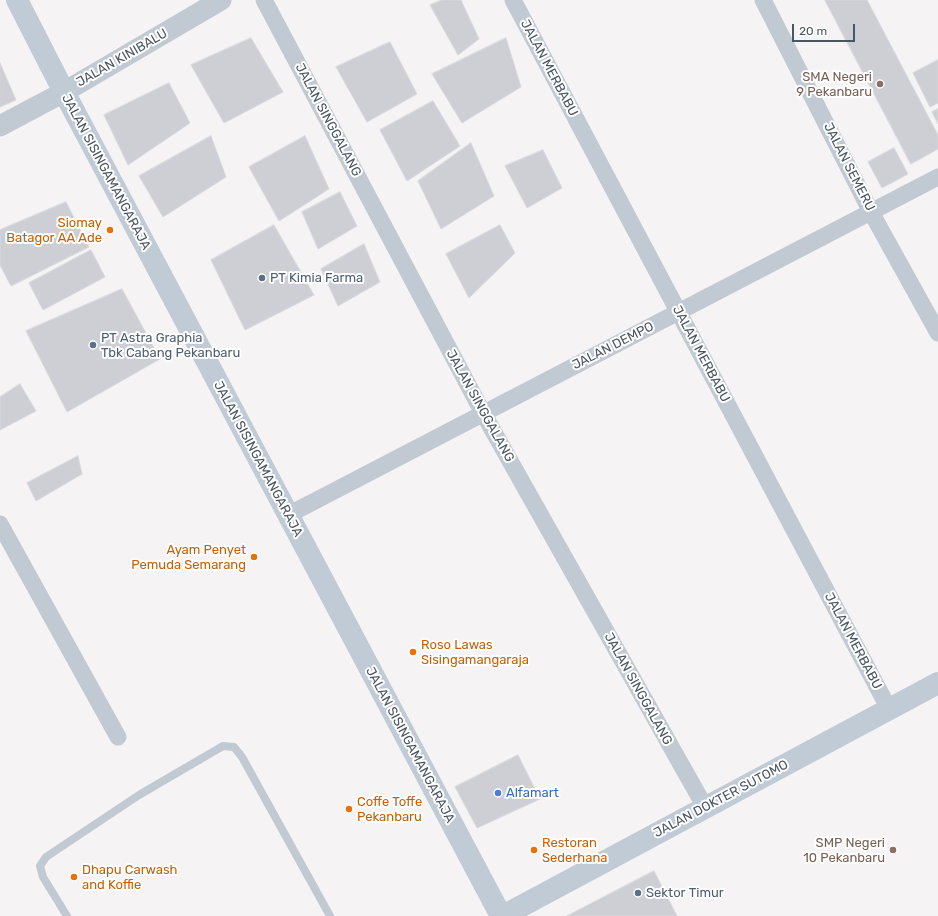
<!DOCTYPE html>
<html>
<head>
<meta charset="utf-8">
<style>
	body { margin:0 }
	#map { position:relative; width:938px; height:916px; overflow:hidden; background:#f5f3f3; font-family:Rubik,sans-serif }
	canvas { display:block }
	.scale { position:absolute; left:792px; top:24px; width:63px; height:18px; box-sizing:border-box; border:2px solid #4a5661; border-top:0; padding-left:5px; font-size:12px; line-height:14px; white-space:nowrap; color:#4a5661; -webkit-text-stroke:3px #fff; paint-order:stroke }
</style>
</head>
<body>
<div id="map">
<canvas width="938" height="916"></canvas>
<div class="scale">20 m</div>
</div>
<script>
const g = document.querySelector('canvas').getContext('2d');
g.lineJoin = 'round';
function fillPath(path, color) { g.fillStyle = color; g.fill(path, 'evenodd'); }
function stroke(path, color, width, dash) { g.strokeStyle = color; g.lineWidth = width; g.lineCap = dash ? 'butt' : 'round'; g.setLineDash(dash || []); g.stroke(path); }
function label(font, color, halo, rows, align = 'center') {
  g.font = font + ' Rubik,sans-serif'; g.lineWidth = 4; g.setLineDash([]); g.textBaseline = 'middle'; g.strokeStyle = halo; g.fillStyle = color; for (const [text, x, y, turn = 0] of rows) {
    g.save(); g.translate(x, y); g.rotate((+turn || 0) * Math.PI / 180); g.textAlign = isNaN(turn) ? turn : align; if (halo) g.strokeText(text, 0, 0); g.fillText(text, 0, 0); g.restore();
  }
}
const building = new Path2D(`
	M 442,0 L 461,0 L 479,39 L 458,55 L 430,5 Z
	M 825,0 L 867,0 L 938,135 L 938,149 L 911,164 Z
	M 251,38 L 283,92 L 224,123 L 191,65 Z
	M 506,38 L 521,87 L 462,123 L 432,74 Z
	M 390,42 L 417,94 L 367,122 L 336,67 Z
	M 938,60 L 938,103 L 930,107 L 913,73 Z
	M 0,63 L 16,100 L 0,107 Z
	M 169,83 L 190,123 L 128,165 L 104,115 Z
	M 433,101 L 460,146 L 407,181 L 380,130 Z
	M 938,109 L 938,124 L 932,112 Z
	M 211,136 L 226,177 L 163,217 L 139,176 Z
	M 305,136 L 329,189 L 279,221 L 249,167 Z
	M 471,143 L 494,196 L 441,229 L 418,181 Z
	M 894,148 L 908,174 L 882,188 L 868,162 Z
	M 543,150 L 562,188 L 527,208 L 505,166 Z
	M 340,192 L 357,226 L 318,249 L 302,212 Z
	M 66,202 L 89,247 L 11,286 L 0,265 L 0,230 Z
	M 274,225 L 314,295 L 245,330 L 211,260 Z
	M 500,225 L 515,253 L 469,298 L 446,254 Z
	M 364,244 L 380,282 L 338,306 L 321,269 Z
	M 91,250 L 105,277 L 43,310 L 29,283 Z
	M 122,289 L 160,359 L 67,412 L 26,331 Z
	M 20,384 L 36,411 L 0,430 L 0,397 Z
	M 78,456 L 82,474 L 36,501 L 27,483 Z
	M 518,755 L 540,799 L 477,828 L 455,787 Z
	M 654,871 L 677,916 L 567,916 Z`);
fillPath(building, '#cdcfd5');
stroke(building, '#d7d9de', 1);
stroke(new Path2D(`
	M 67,916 L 43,877 L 40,866 L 46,857 L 139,795 L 223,746 L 234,747 L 242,757 L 330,916`), '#c1cad2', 8);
stroke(new Path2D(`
	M 264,0 L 483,413 L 705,807
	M 513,0 L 889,709
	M 763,0 L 871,212 L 938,333
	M 288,515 L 938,177
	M 0,524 L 118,737`), '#c1cad2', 17);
stroke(new Path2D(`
	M 0,126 L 64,92 L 221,0`), '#c1cad2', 21);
stroke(new Path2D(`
	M 17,0 L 64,92 L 501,916
	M 503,916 L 938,683`), '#c1cbd6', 22);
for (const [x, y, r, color] of [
	[880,84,4,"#8d6e63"],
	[110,230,4,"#e8710a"],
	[262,278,4,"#5c6f8a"],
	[93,345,4,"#5c6f8a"],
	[254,557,4,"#e8710a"],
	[413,652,4,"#e8710a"],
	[498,793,4,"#3f7fe0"],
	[349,809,4,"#e8710a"],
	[534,850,4,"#e8710a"],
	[893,850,4,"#8d6e63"],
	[74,877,4,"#e8710a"],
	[638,893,4,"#5c6f8a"]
]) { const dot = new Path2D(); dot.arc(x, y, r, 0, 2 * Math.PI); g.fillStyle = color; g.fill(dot); stroke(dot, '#fff', 1.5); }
label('13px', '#4a5661', '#fff', [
	["JALAN KINIBALU",122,58,-30],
	["JALAN MERBABU",549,68,62],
	["JALAN SINGGALANG",328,120,62],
	["JALAN SEMERU",849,167,63],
	["JALAN SISINGAMANGARAJA",106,172,62],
	["JALAN DEMPO",613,346,-27],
	["JALAN MERBABU",701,354,62],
	["JALAN SINGGALANG",480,406,61],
	["JALAN SISINGAMANGARAJA",258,459,62],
	["JALAN MERBABU",853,641,62],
	["JALAN SINGGALANG",638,689,61],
	["JALAN SISINGAMANGARAJA",410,745,62],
	["JALAN DOKTER SUTOMO",721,799,-28]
]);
label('13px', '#785e54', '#fff', [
	["SMA Negeri",872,77],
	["9 Pekanbaru",872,92],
	["SMP Negeri",885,843],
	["10 Pekanbaru",885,858]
], 'right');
label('13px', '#c56008', '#fff', [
	["Siomay",102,223,"right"],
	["Batagor AA Ade",102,238,"right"],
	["Ayam Penyet",246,550,"right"],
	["Pemuda Semarang",246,565,"right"],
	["Roso Lawas",421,645],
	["Sisingamangaraja",421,660],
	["Coffe Toffe",357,802],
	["Pekanbaru",357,817],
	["Restoran",542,843],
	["Sederhana",542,858],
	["Dhapu Carwash",82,870],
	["and Koffie",82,885]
], 'left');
label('13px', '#4e5e75', '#fff', [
	["PT Kimia Farma",270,278],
	["PT Astra Graphia",101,338],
	["Tbk Cabang Pekanbaru",101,353],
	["Sektor Timur",646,893]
], 'left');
label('13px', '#366cbe', '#fff', [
	["Alfamart",506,793]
], 'left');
</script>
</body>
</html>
